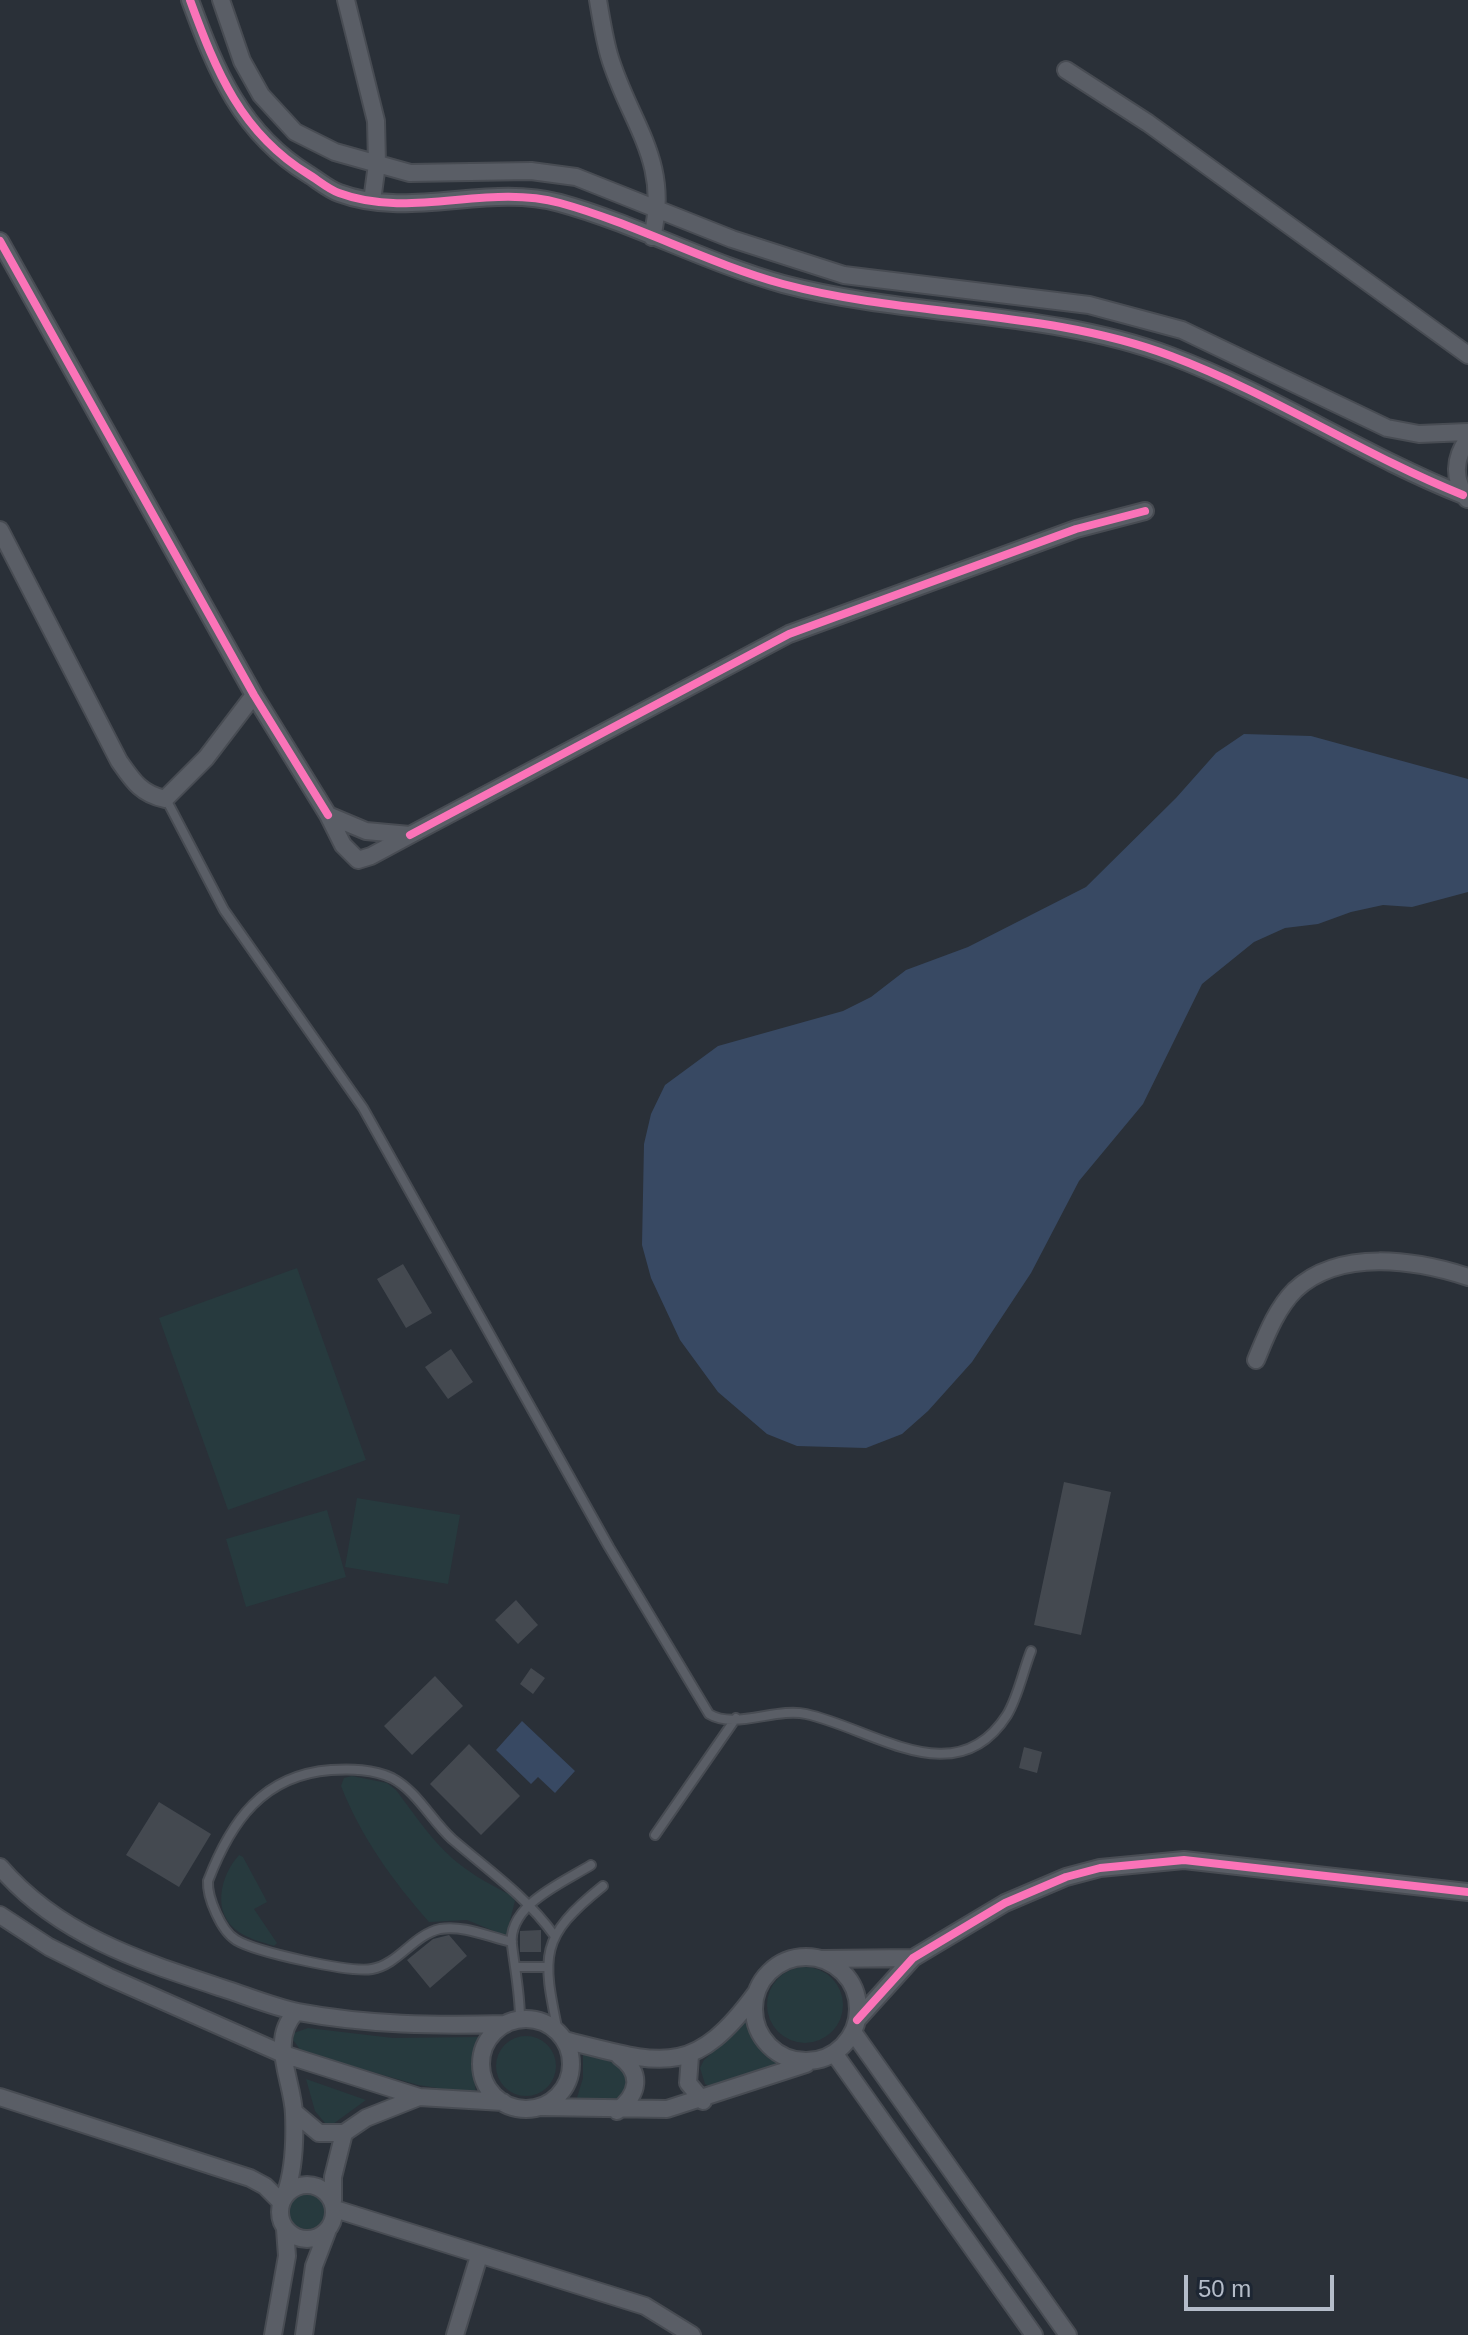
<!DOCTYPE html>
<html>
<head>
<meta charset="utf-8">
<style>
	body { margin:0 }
	#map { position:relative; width:1468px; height:2335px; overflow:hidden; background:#2a3038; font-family:Arial,sans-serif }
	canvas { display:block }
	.scale { position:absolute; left:1184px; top:2275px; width:150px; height:36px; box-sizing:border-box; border:4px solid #b4bcc9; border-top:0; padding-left:10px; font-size:24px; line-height:28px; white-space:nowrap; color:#b4bcc9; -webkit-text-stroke:6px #1d2633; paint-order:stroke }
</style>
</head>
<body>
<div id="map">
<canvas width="1468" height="2335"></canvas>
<div class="scale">50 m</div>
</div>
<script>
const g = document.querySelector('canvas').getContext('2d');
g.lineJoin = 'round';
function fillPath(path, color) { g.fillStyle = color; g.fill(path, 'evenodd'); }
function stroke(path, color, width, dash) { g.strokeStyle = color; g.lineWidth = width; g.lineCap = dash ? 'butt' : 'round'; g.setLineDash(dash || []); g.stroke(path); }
fillPath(new Path2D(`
	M 297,1268 L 366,1460 L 228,1510 L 159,1318 Z
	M 357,1498 L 460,1515 L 448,1584 L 345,1567 Z
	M 327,1510 L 346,1577 L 246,1607 L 226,1539 Z
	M 352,1776 L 387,1783 L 396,1790 C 437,1845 448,1864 511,1895 L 515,1901 L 506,1936 L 467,1920 L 429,1922 C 393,1881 361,1837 341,1786 L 344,1778 Z
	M 239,1855 L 243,1857 L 264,1896 L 267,1902 L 254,1909 L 277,1943 L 274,1946 C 262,1942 249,1939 239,1932 C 211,1914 220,1876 239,1855 Z
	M767 2005a38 38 0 1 1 76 0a38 38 0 1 1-76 0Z
	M 746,2022 L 764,2054 L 780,2066 L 712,2087 L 705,2084 L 700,2068 L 704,2060 Z
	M 308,2028 L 393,2038 L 480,2037 L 472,2058 L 476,2094 L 418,2085 L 302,2052 L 293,2040 L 294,2033 Z
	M496 2066a30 30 0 1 1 60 0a30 30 0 1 1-60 0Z
	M 583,2048 L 625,2069 L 628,2082 L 624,2097 L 575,2104 L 583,2078 Z
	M 306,2079 L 366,2100 L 333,2124 L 325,2123 L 315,2111 Z
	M289 2211a18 18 0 1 1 36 0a18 18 0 1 1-36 0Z`), '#273a3e');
fillPath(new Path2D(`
	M 1244,734 L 1311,736 L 1468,779 L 1468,892 L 1412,907 L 1383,905 L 1351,912 L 1318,924 L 1285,928 L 1254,942 L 1202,984 L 1143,1104 L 1079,1181 L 1031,1273 L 972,1362 L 928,1411 L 902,1434 L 866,1448 L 797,1446 L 767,1434 L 718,1392 L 680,1340 L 651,1278 L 642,1245 L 644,1144 L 651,1114 L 665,1085 L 718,1046 L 843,1011 L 871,997 L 906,970 L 968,947 L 1086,887 L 1176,798 L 1216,753 Z
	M 522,1721 L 575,1771 L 555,1793 L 538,1777 L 531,1784 L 496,1750 Z`), '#384963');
fillPath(new Path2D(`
	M 403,1264 L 432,1313 L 406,1328 L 377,1279 Z
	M 451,1349 L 473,1382 L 448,1399 L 425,1367 Z
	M 1064,1482 L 1111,1492 L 1081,1635 L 1034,1625 Z
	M 516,1600 L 538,1625 L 518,1644 L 495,1620 Z
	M 531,1668 L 545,1678 L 533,1694 L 520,1684 Z
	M 435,1676 L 463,1706 L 412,1755 L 384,1726 Z
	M 469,1744 L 520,1796 L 481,1835 L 430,1784 Z
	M 1024,1747 L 1042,1752 L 1037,1773 L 1019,1768 Z
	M 159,1802 L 211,1834 L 179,1887 L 126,1855 Z
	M 541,1930 L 541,1952 L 520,1952 L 520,1931 Z
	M 449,1935 L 467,1956 L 430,1988 L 407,1960 L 433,1939 Z`), '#444950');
const service = new Path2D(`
	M 166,799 L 224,910 L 363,1108 L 609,1547 L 709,1714 C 735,1730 777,1707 806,1714 C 874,1729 956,1795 1007,1715 C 1018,1697 1023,1671 1031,1651
	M 655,1835 L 736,1718
	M 512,1942 C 489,1937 464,1925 440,1929 C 413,1935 399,1964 372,1969 C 350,1973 256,1952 236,1940 C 221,1931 207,1897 208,1881 C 231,1821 263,1775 331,1770 C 351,1769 373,1769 392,1778 C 417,1791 431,1820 452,1839 C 488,1870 526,1896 554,1935
	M 518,1967 L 547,1967
	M 520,2019 C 520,1993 515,1970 512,1945 C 507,1905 564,1882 591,1865
	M 558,2032 C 542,1955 539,1937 603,1886`);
const minor = new Path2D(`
	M 190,0 C 216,71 241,133 308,174 C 318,180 328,189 339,193 C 411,220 487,183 560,203 C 636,224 707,263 783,284 C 911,318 1046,309 1171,356 C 1272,394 1363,455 1463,495
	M 221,0 L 242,61 L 261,95 L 295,132 L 335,152 L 410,173 L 531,171 L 576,177 L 732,239 L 844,275 L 1089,305 L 1182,330 L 1387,428 L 1419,434 L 1468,432
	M 346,0 L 376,121 L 377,164 L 372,201
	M 598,0 C 601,18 604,37 609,55 C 629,123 671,160 652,237
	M 1066,70 L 1148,123 L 1468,355
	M 0,241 L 254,695 L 328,815
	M 1467,499 C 1453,479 1454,458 1468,439
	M 0,530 L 119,761 C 133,781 141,794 165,799 L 206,758 L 254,695
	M 328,815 L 366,831 L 410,835 L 371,856 L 358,860 L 343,845 Z
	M 410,835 L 789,634 L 1076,529 L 1145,511
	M 1256,1360 C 1266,1336 1276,1309 1295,1290 C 1340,1248 1416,1260 1468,1277
	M 0,1867 C 58,1935 140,1961 222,1988 C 247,1996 273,2007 298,2012 C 367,2025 436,2026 506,2024
	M 0,1915 L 49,1947 L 109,1977 L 283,2054 L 419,2097 L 503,2102
	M754 2009a52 52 0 1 1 104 0a52 52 0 1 1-104 0Z
	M 823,1959 L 913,1958
	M481 2064a45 45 0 1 1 90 0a45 45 0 1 1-90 0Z
	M 857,2020 L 913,1958 L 1005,1903 L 1066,1877 L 1100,1868 L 1184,1860 L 1468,1892
	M 853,2032 L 1068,2335
	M 564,2040 C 659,2063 692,2081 756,1993
	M 834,2053 L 1034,2335
	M 690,2056 L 688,2083 L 703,2101
	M 0,2097 L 250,2178 L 265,2186 L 281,2202
	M 541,2107 L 667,2109 L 806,2064
	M 617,2111 C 639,2094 643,2073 619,2056
	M 294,2112 L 319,2133 L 344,2133
	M280 2212a27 27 0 1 1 54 0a27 27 0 1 1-54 0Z
	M 285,2195 C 294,2171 295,2139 294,2114 C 293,2080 268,2041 296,2012
	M 333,2201 L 333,2177 L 344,2133 L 366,2118 L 419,2097
	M 335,2209 L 645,2306 L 692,2335
	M 273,2335 L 287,2256 L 285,2229
	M 304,2335 L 314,2266 L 327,2232
	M 455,2335 L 479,2256`);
stroke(service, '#484c53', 12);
stroke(minor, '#484c53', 20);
stroke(service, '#5a5e66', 8);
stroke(minor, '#5a5e66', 16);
stroke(new Path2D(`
	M 190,0 C 216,71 241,133 308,174 C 318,180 328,189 339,193 C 411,220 487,183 560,203 C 636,224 707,263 783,284 C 911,318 1046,309 1171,356 C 1272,394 1363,455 1463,495
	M 0,241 L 254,695 L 328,815
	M 410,835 L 789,634 L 1076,529 L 1145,511
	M 857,2020 L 913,1958 L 1005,1903 L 1066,1877 L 1100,1868 L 1184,1860 L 1468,1892`), '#fb73b8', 8);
</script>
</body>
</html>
